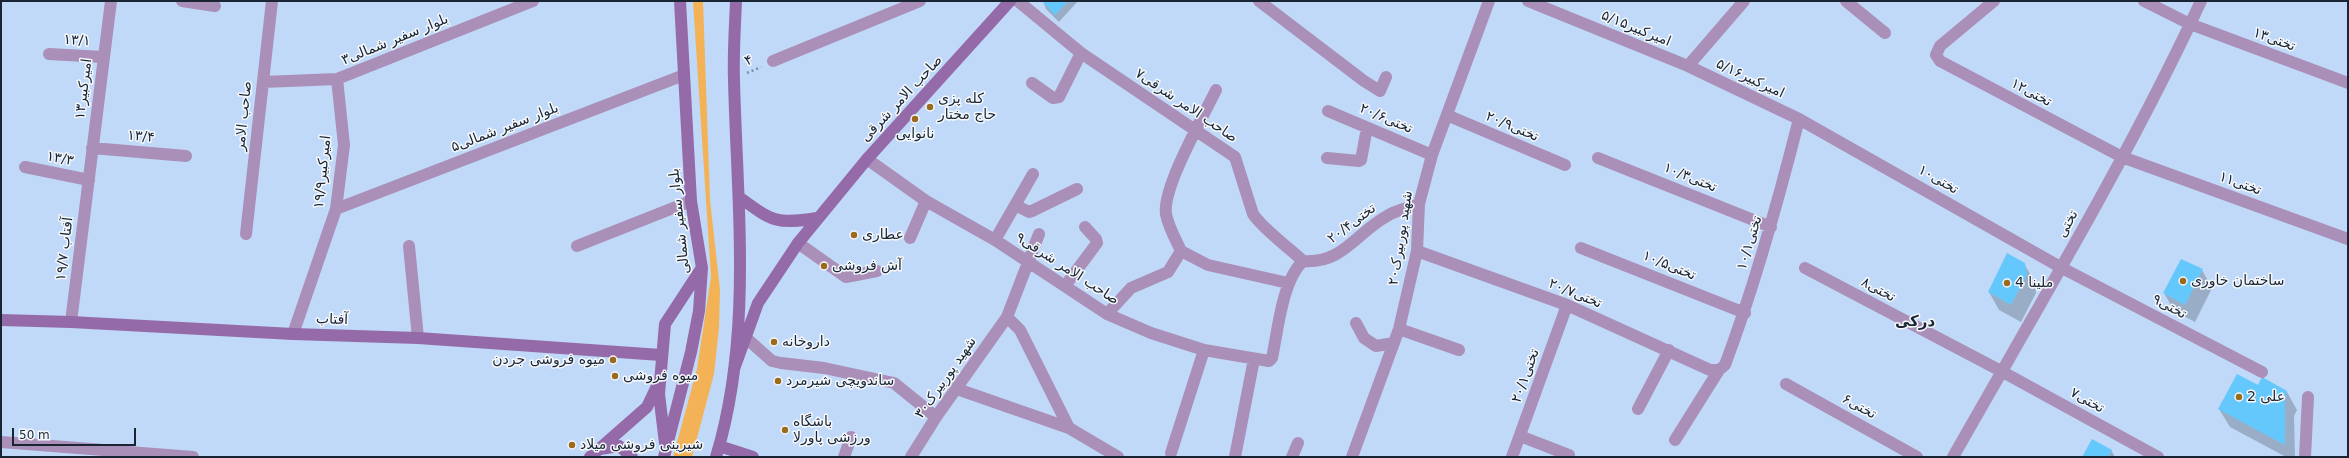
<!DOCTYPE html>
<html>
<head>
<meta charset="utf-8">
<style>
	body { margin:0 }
	#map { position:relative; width:2349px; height:458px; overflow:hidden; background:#c0d9f8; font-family:"DejaVu Sans",sans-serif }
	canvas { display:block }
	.frame { position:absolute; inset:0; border:2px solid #192533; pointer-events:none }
	.scale { position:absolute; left:12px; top:428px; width:124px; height:18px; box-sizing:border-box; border:2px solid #192533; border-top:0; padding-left:5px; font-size:12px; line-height:14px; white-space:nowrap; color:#192533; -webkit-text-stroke:3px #f5f8fc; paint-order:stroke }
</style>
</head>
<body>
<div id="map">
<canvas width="2349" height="458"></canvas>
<div class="frame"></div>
<div class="scale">50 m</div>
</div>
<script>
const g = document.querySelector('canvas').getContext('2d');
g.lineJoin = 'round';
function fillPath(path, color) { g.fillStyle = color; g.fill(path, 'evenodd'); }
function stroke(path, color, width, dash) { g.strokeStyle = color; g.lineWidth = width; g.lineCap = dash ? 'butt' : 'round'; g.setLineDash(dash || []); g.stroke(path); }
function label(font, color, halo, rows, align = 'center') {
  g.font = font + ' "DejaVu Sans","Noto Naskh Arabic",sans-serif'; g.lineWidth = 3; g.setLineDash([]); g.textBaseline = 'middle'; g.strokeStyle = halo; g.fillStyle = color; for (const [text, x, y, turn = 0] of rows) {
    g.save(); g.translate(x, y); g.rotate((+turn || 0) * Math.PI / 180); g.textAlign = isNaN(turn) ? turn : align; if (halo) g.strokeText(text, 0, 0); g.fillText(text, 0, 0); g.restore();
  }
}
fillPath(new Path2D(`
	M 693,1 L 703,1 L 710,200 L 720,290 L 719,328 L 714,374 L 692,457 L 673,457 L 697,369 L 711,277 Z`), '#f2b255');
fillPath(new Path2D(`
	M 1043,1 L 1078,1 L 1059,22 L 1046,9 Z
	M 2024,264 L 2035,282 L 2036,293 L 2021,322 L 1999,310 L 1989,292 Z
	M 2202,270 L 2212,288 L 2195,322 L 2174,311 L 2164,293 Z
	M 2259,386 L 2287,392 L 2297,410 L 2294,416 L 2295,457 L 2286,457 L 2230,427 L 2219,409 Z
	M 2111,450 L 2115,457 L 2083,457 Z`), '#0003');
fillPath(new Path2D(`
	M 1042,1 L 1068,1 L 1055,15 Z
	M 2007,253 L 2025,263 L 2027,275 L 2011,305 L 1988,292 Z
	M 2181,259 L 2203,269 L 2185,305 L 2163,293 Z
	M 2237,374 L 2258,385 L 2262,377 L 2287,391 L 2285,398 L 2285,445 L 2218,409 Z
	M 2092,439 L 2112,450 L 2108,457 L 2082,457 Z`), '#64c8fc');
stroke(new Path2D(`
	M 747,73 L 761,67`), '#7d91a9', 2.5, [2, 3]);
stroke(new Path2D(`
	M 182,1 L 215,6
	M 1018,1 L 1081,53 L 1235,157 L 1253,214 C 1262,228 1289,248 1303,261
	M 1259,1 L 1364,81 L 1380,91 L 1386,77
	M 1528,1 L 1688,66 L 1799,119 L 2062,268 L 2262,372
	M 1846,1 L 1885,33
	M 1994,1 L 1940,46 L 1936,55 L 1940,61 L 2122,157 L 2348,239
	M 2144,1 L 2190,24 L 2348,83
	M 49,54 L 103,57
	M 773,61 L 920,1
	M 1688,66 L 1744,1
	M 263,82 L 337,79 L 533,1
	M 1032,83 L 1053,98 L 1059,97 L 1081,53
	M 1216,90 C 1203,117 1162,188 1166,214 C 1168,226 1176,240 1181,251 L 1208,265 L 1288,283
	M 1328,111 L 1432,155
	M 1449,116 L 1565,165
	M 92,148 L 186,156
	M 1327,158 L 1359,161 L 1361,160 L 1367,128
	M 1598,158 L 1771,227
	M 867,159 L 926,201 L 995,240 L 1107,314 L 1151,333 L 1204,350 L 1269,361 L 1272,358 C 1278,330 1282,281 1303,261
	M 25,167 L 89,180
	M 1017,206 L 1029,212 L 1032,211 L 1077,189
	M 336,209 L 684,75
	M 246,234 L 272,1
	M 910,238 L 926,201
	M 995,240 L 1033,174
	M 798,243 L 846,277 L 877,271
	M 409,246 L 418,338
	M 577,246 L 691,201
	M 1581,248 L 1745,313
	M 1417,251 L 1567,305 L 1710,370 L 1719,370
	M 1303,261 C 1343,264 1356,233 1387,216 C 1396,210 1409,208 1419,204
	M 1805,268 L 2001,371 L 2158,457
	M 1065,286 L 1097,243 L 1096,239 L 1085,227
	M 1107,314 L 1131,288 L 1168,272 L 1181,251
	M 1007,317 L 1020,330 L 1069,428
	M 71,322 L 111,1
	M 1356,323 L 1364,338 L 1376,346 L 1394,343
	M 1399,329 L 1459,350
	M 293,334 L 336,209 L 344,145 L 337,79
	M 745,337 L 772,361 L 781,363 L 824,368 L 894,383 L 936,417
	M 1786,384 L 1917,457
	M 957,389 L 1069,428 L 1118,457
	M 1638,409 L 1669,350
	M 1520,436 L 1569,455
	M 1675,440 L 1719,370 L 1725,365 C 1755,285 1778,202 1799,119
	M 1,442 L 193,457
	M 1171,453 L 1204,350
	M 844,457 L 851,437
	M 911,457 L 936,417 L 1007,317 L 1039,234
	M 1235,457 L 1254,359
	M 1292,457 L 1298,443
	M 1352,457 L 1399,329 L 1417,251 L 1419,204 L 1432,155 L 1489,1
	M 1512,457 L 1567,305
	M 1953,457 C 2038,307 2128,158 2201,1
	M 2305,457 L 2308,397`), '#aa8fb9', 12);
stroke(new Path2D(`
	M 739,197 C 772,221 776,225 817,218
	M 1,320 L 71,322 L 293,334 L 418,338 L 661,355
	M 734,369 L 758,303 L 798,243 L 867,159 L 1010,1
	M 665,443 L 659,394 L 665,324 L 701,269
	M 719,446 L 753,457
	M 600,449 L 619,446 L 632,457
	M 590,457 L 647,407 L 657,386
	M 664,457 L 691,352 L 699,311 L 702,268 L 691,201 L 680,1
	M 716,457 C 753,335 737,205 734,80 C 733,54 735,27 736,1`), '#946ba8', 12);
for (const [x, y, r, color] of [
	[930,107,4,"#9a6a1d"],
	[915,119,4,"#9a6a1d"],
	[854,235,4,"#9a6a1d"],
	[824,266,4,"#9a6a1d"],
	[2183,281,4,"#9a6a1d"],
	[2007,283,4,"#9a6a1d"],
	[774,342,4,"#9a6a1d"],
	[613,360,4,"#9a6a1d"],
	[615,376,4,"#9a6a1d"],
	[778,381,4,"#9a6a1d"],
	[2239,397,4,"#9a6a1d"],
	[785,430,4,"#9a6a1d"],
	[572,445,4,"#9a6a1d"]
]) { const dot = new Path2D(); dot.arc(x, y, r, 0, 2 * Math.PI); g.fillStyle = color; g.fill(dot); stroke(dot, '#f5f8fc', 1.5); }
label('14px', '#192533', '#f5f8fc', [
	["امیرکبیر۵/۱۵",1636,29,22],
	["بلوار سفیر شمالی۳",395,40,-22],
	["تختی۱۳",2274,40,20],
	["۱۳/۱",77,41,4],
	["۴",749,61,-24],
	["امیرکبیر۵/۱۶",1750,79,25],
	["امیرکبیر۱۳",84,89,-83],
	["تختی۱۲",2031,93,28],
	["صاحب الامر شرقی",902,99,-47],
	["صاحب الامر شرقی۷",1186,106,34],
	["صاحب الامر",244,116,-84],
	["تختی۲۰/۶",1386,119,23],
	["تختی۲۰/۹",1512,127,23],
	["بلوار سفیر شمالی۵",505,128,-21],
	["۱۳/۴",141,137,5],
	["۱۳/۳",60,159,11],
	["امیرکبیر۱۹/۹",323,172,-84],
	["تختی۱۰/۳",1690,178,22],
	["تختی۱۰",1938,180,30],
	["تختی۱۱",2240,184,20],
	["بلوار سفیر شمالی",680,221,-96],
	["تختی۲۰/۴",1352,224,-37],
	["تختی",2068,224,-62],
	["شهید پوربیرک۲۰",1401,238,-81],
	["تختی۱۰/۱",1750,243,-73],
	["آفتاب ۱۹/۷",65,249,-83],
	["تختی۱۰/۵",1669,266,22],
	["صاحب الامر شرقی۹",1067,269,33],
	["تختی۸",1878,290,28],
	["تختی۲۰/۷",1575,294,22],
	["تختی۹",2169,307,28],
	["آفتاب",332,320,2],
	["تختی۲۰/۱",1526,376,-70],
	["شهید پوربیرک۳۰",946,378,-55],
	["تختی۷",2087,401,29],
	["تختی۶",1859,407,29]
]);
label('14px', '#192533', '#f5f8fc', [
	["کله پزی",938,99],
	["حاج مختار",938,115],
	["نانوایی",915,134,"center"],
	["عطاری",862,235],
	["آش فروشی",832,266],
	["ساختمان خاوری",2191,281],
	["ملینا 4",2015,283],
	["داروخانه",782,342],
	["میوه فروشی جردن",605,360,"right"],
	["میوه فروشی",623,376],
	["ساندویچی شیرمرد",786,381],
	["علی 2",2247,397],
	["باشگاه",793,422],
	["ورزشی پاورلا",793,438],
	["شیرینی فروشی میلاد",580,445]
], 'left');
label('bold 15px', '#192533', '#f5f8fc', [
	["درکی",1915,322]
]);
</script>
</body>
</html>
